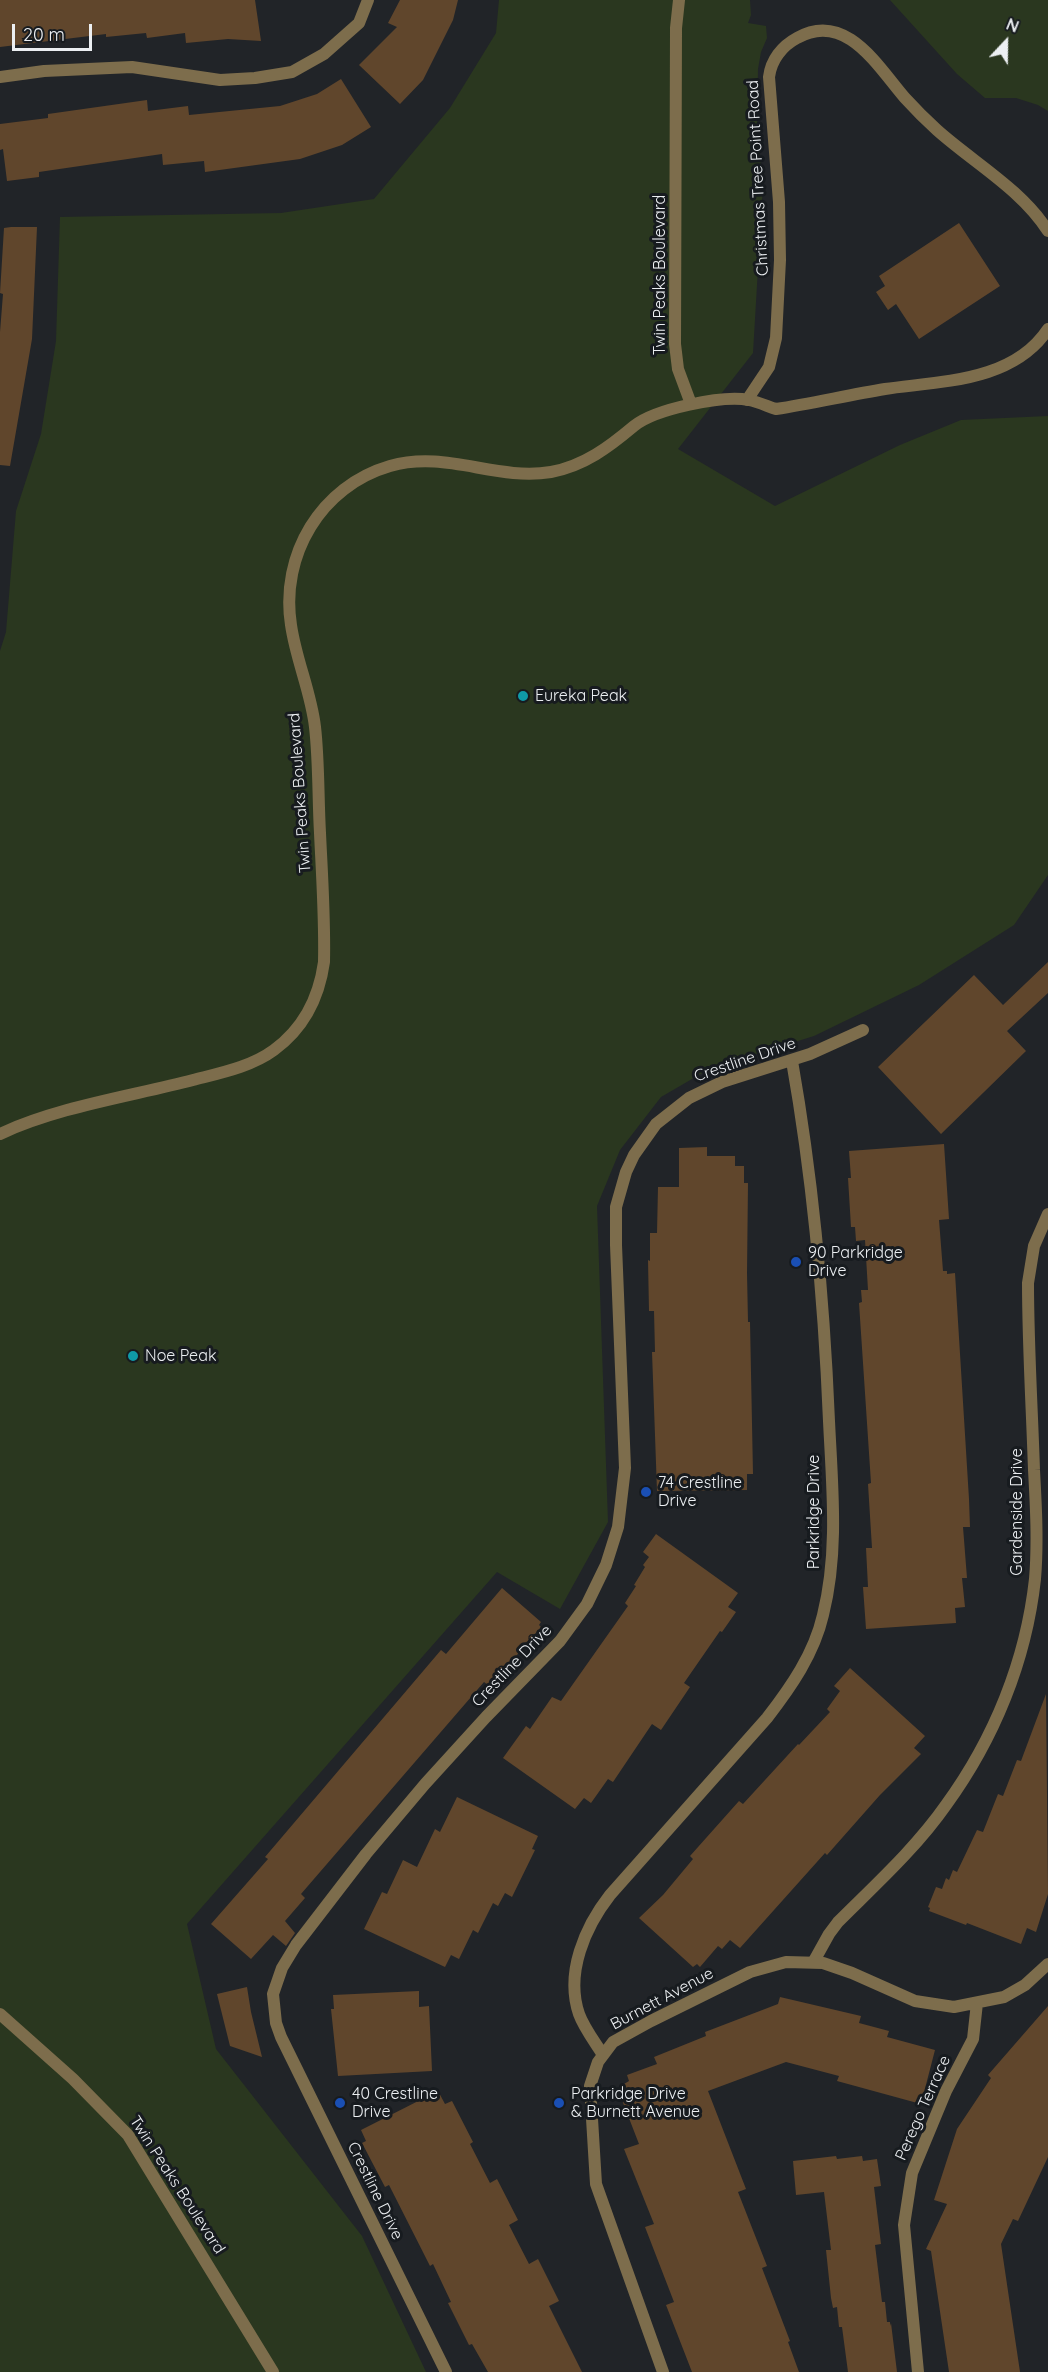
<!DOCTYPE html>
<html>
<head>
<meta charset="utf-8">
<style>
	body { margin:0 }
	#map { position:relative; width:1048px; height:2372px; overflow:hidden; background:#212428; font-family:Quicksand,sans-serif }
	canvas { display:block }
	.north { position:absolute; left:976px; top:12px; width:60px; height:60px; -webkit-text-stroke:4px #171b1f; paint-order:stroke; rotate:22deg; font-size:16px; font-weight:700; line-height:24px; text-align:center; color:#eceff2 }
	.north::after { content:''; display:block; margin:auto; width:21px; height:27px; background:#eceff2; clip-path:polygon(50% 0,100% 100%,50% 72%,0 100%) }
	.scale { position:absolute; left:12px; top:24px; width:80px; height:27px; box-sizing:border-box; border:3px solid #eceff2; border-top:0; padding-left:8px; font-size:18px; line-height:21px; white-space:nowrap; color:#eceff2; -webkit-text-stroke:4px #171b1f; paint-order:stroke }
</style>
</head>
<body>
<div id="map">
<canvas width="1048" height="2372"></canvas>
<div class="north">N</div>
<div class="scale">20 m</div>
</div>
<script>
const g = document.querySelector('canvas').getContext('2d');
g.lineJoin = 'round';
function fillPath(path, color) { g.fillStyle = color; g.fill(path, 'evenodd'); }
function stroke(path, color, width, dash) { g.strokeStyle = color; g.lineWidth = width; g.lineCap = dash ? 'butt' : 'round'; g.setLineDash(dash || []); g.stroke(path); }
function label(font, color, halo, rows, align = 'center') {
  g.font = font + ' Quicksand,sans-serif'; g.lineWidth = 6; g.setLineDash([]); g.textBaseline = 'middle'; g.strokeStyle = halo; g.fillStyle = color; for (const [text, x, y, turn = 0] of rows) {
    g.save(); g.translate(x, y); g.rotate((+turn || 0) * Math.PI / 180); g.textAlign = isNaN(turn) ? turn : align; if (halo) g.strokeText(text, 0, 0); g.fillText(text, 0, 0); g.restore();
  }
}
fillPath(new Path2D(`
	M 499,0 L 750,0 L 751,15 L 748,23 L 766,26 L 767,38 L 761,52 L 758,69 L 757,132 L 763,183 L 753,353 L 678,449 L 775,506 L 900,445 L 961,420 L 1048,416 L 1048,875 L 1014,925 L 919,985 L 814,1036 L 711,1068 L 661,1097 L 620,1150 L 597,1206 L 608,1522 L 560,1609 L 497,1572 L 187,1924 L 216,2049 L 362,2236 L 426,2372 L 0,2372 L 0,651 L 6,632 L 16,511 L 41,434 L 56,341 L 60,217 L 281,213 L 374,199 L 450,108 L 496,33 Z
	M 890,0 L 1048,0 L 1048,111 L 1038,105 L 1016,98 L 985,98 L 957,74 Z`), '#2a371f');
fillPath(new Path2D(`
	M 0,0 L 255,0 L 261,41 L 228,39 L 186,43 L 185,33 L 147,38 L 146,33 L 106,37 L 106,34 L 0,47 Z
	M 400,0 L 458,0 L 453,20 L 423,80 L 400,104 L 359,65 L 397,27 L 388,23 Z
	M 341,79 L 371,127 L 342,145 L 300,159 L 205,172 L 204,161 L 163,165 L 162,154 L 39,172 L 39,177 L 7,181 L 3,149 L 0,150 L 0,124 L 48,118 L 48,114 L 147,100 L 148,111 L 188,106 L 189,115 L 280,106 L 317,94 Z
	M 959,223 L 1000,286 L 919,339 L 896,304 L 888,310 L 876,292 L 885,286 L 879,276 Z
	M 11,227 L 37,227 L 32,339 L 10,466 L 0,465 L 0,332 L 3,294 L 0,293 L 4,228 Z
	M 1048,962 L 1048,993 L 1007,1031 L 1026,1051 L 941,1134 L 878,1067 L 974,975 L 1003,1005 Z
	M 944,1144 L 949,1219 L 939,1220 L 943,1271 L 947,1271 L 947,1274 L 955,1273 L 969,1499 L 970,1527 L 963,1527 L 967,1578 L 962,1578 L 965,1607 L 955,1608 L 956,1623 L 866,1629 L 863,1587 L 868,1587 L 866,1548 L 872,1548 L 868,1484 L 871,1483 L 859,1303 L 862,1302 L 861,1290 L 868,1290 L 865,1240 L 856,1241 L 855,1227 L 851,1227 L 848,1178 L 851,1178 L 849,1151 Z
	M 707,1147 L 707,1156 L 735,1156 L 735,1166 L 744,1166 L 744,1183 L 748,1183 L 747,1273 L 748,1322 L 750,1322 L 753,1474 L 747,1474 L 747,1490 L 657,1491 L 652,1352 L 655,1352 L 654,1311 L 649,1311 L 648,1260 L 650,1261 L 650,1233 L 657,1233 L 658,1187 L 679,1187 L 679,1148 Z
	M 656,1534 L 738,1593 L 728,1607 L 736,1612 L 722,1632 L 720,1631 L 684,1683 L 690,1687 L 661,1730 L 652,1724 L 613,1782 L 608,1779 L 591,1803 L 584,1798 L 575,1809 L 503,1758 L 526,1726 L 530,1729 L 552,1697 L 561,1701 L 628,1606 L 625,1603 L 636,1586 L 634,1585 L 645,1567 L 643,1565 L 649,1557 L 643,1552 Z
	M 502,1588 L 541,1622 L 539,1625 L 541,1627 L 492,1684 L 490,1682 L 488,1685 L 484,1682 L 301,1894 L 305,1898 L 285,1921 L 295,1933 L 286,1946 L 273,1935 L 251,1959 L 211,1924 L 268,1859 L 265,1857 L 441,1650 L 446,1654 Z
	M 850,1668 L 925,1736 L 914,1748 L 921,1754 L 880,1795 L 827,1855 L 825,1853 L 740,1948 L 730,1940 L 722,1949 L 718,1946 L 700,1967 L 697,1964 L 693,1967 L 639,1918 L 663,1895 L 693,1859 L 690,1856 L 739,1801 L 743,1804 L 798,1744 L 799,1745 L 830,1712 L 827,1709 L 840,1691 L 834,1686 Z
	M 1046,1694 L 1048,1894 L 1036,1932 L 1027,1928 L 1021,1944 L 967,1923 L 966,1925 L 929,1911 L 930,1908 L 928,1907 L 936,1887 L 942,1889 L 946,1878 L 949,1880 L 953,1870 L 957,1872 L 977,1830 L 983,1832 L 998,1794 L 1003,1796 L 1017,1760 L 1021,1761 Z
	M 457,1797 L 538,1836 L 532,1849 L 535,1850 L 512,1897 L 505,1893 L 498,1906 L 493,1903 L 478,1933 L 473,1930 L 459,1959 L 451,1955 L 445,1967 L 364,1929 L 382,1892 L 387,1894 L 403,1860 L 417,1867 L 435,1829 L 440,1832 Z
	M 247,1987 L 251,2012 L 262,2057 L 230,2046 L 217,1994 Z
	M 419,1991 L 419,2007 L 429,2006 L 432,2071 L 338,2076 L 331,2009 L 334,2009 L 333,1995 Z
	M 780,1997 L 861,2016 L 859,2023 L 889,2031 L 887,2037 L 935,2050 L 921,2104 L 837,2081 L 839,2076 L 786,2062 L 708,2091 L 746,2189 L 738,2192 L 767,2266 L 762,2268 L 790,2341 L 788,2342 L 799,2372 L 692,2372 L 666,2305 L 674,2302 L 645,2227 L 654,2224 L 624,2149 L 639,2144 L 620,2095 L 627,2092 L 624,2084 L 629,2081 L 627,2075 L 657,2064 L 654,2057 L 706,2036 L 705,2032 L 778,2004 Z
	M 1048,2006 L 1048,2157 L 1018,2221 L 1013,2219 L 1001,2244 L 1020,2372 L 949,2372 L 931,2251 L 926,2249 L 947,2204 L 934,2200 L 957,2129 L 991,2078 L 988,2075 Z
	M 438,2091 L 445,2104 L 452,2101 L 473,2142 L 470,2144 L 490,2183 L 497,2179 L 518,2220 L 509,2225 L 529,2264 L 538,2259 L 559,2301 L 549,2306 L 582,2372 L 488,2372 L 472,2344 L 469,2345 L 448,2303 L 451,2302 L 433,2264 L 430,2266 L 389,2185 L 385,2187 L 362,2143 L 366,2141 L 361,2130 Z
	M 836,2156 L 837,2159 L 862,2156 L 863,2161 L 877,2159 L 881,2186 L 874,2187 L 881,2244 L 875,2245 L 882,2302 L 885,2302 L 887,2322 L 890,2322 L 890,2326 L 891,2323 L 897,2372 L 848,2372 L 842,2327 L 839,2327 L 837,2307 L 833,2308 L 831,2298 L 826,2250 L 831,2250 L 824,2192 L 796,2195 L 793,2161 Z`), '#60462c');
stroke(new Path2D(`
	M 679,0 L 676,28 L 675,344 L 678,369 L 691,404
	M 0,77 L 44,71 L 132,67 L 220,80 L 255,78 L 292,72 L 324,54 L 359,23 L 368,0
	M 747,400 L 769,367 L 776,338 L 780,260 L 779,202 L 769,77 C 771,60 782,46 797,38 C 846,10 878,67 905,98 C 915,109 926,120 937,130 C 974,163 1021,189 1048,231
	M 0,1134 C 57,1107 132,1096 193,1080 C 220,1073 251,1067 274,1050 C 304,1028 319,998 324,962 C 325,919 322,876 320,833 C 318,798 319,762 315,727 C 311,692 296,660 291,625 C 280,555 321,486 390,466 C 447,450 495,481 551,472 C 584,466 609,447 634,426 C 655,409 722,395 749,400 C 758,402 767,406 776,409 C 813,403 849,395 885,389 C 941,381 1013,382 1048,329
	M 814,1961 L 829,1934 L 838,1922 C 875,1885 916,1848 946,1805 C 994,1739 1026,1661 1035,1579 C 1038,1543 1036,1506 1034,1470 C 1032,1408 1028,1345 1028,1283 L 1034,1246 L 1048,1214
	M 0,2014 L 73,2079 L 128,2135 L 273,2372
	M 603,2055 C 595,2042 584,2028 579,2014 C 565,1973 585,1927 610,1895 L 767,1718 C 791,1687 814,1654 823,1615 C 839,1552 832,1485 829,1421 C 824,1300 813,1180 792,1061
	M 446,2372 L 281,2037 L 276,2023 L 273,1994 L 282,1968 L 296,1945 L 366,1854 L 425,1784 L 486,1717 L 560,1641 L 587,1604 L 606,1565 L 618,1527 L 625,1468 L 616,1245 L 616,1207 L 626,1172 L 634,1155 L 656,1124 L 689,1098 L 722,1082 L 810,1054 L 863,1030
	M 663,2372 L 596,2184 L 590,2086 L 598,2062 L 613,2042 L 651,2021 L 750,1972 L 786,1962 L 823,1963 L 852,1973 L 915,2001 L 954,2007 L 1004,1997 L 1025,1985 L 1048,1964
	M 918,2372 L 904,2225 L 912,2173 L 946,2091 L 973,2039 L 977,2003`), '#7d6d4c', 12);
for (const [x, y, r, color] of [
	[523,696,6,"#0f9aa8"],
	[796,1262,6,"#1a4fb4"],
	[133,1356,6,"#0f9aa8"],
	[646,1492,6,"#1a4fb4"],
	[340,2103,6,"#1a4fb4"],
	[559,2103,6,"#1a4fb4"]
]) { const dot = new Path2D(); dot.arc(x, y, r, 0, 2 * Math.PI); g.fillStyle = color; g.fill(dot); stroke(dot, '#171b1f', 2); }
label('16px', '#eceff2', '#171b1f', [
	["Christmas Tree Point Road",758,178,-93],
	["Twin Peaks Boulevard",660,275,-90],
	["Twin Peaks Boulevard",300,793,-94],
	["Crestline Drive",745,1060,-19],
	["Parkridge Drive",814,1512,-90],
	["Gardenside Drive",1017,1512,-90],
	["Crestline Drive",512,1666,-46],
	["Burnett Avenue",662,1999,-28],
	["Perego Terrace",923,2108,-66],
	["Twin Peaks Boulevard",177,2185,57],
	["Crestline Drive",375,2191,64]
]);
label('16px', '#eceff2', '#171b1f', [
	["Eureka Peak",535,696],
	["90 Parkridge",808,1253],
	["Drive",808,1271],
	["Noe Peak",145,1356],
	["74 Crestline",658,1483],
	["Drive",658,1501],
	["40 Crestline",352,2094],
	["Drive",352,2112],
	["Parkridge Drive",571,2094],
	["& Burnett Avenue",571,2112]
], 'left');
</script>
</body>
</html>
